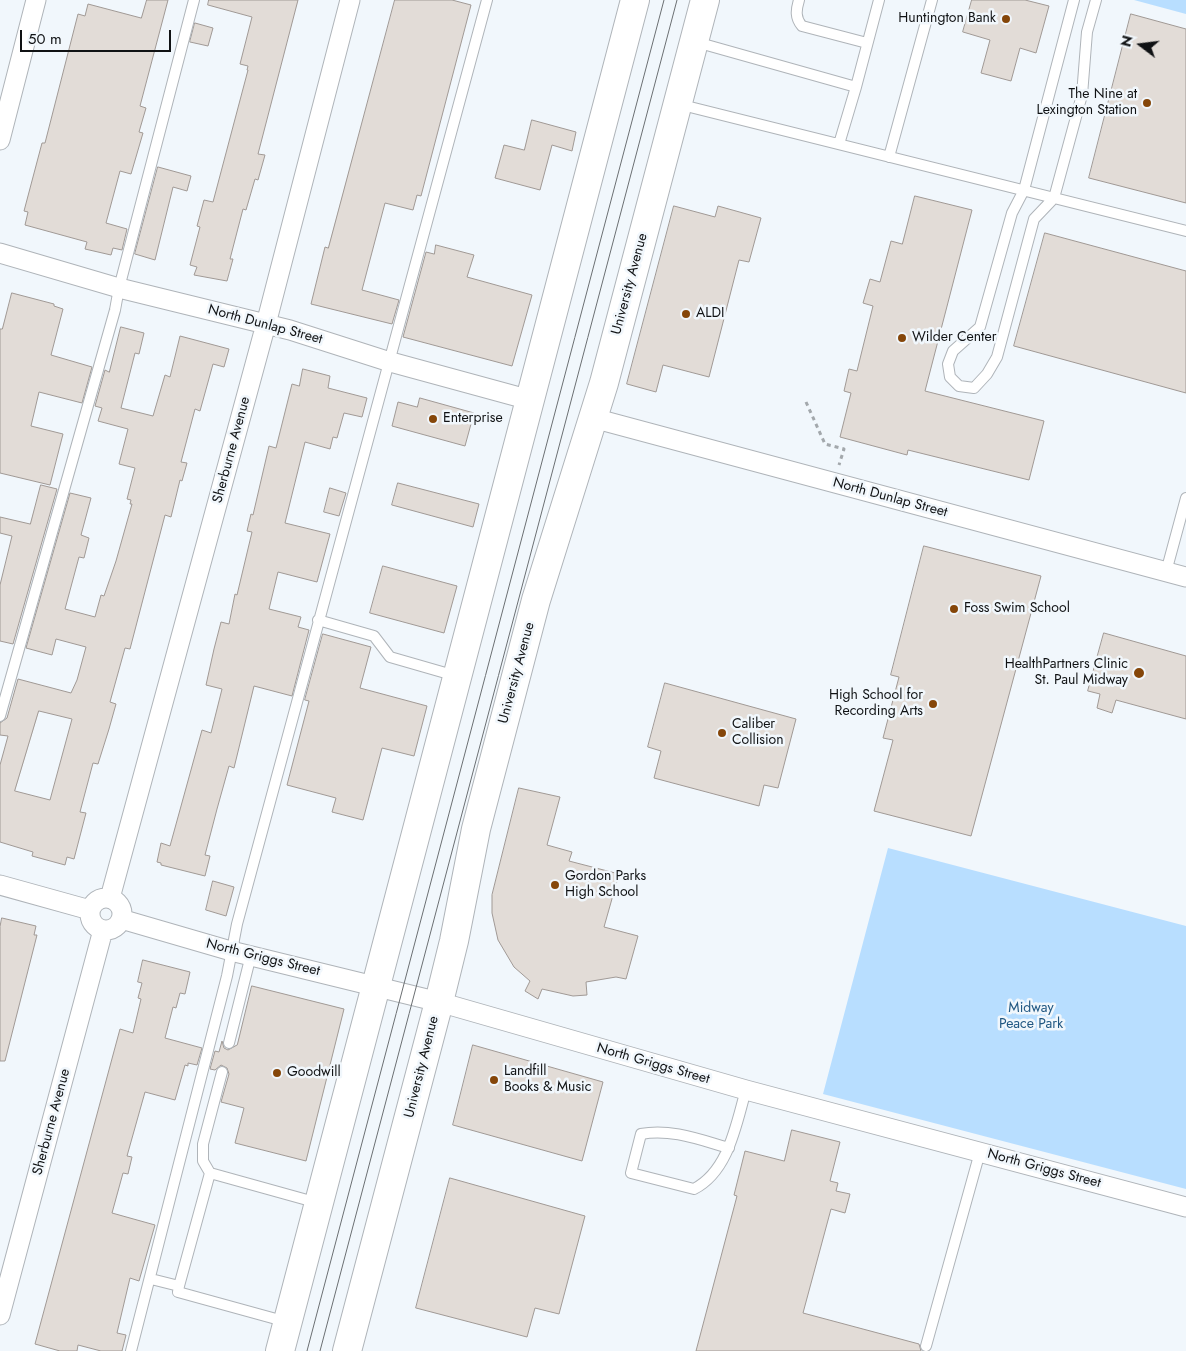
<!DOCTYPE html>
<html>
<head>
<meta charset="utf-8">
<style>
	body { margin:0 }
	#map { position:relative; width:1186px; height:1351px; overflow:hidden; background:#f1f7fc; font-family:Jost,sans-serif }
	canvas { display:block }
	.north { position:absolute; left:1116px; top:20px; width:50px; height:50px; -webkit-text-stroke:4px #f1f7fc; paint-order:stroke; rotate:285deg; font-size:14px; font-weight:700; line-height:20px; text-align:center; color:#101214 }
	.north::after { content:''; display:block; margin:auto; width:18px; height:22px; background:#101214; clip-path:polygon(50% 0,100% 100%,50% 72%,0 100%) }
	.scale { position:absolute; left:20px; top:30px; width:151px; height:22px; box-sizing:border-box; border:2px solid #101214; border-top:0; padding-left:6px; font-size:15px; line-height:18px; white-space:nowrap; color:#101214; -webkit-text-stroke:4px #f1f7fc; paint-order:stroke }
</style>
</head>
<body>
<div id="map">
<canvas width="1186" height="1351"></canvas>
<div class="north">N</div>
<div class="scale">50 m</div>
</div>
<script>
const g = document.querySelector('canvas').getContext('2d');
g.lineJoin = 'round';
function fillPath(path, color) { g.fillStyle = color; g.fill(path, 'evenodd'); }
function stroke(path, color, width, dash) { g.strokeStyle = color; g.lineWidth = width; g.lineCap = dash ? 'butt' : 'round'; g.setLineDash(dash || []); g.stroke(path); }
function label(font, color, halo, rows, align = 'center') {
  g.font = font + ' Jost,sans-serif'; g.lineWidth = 5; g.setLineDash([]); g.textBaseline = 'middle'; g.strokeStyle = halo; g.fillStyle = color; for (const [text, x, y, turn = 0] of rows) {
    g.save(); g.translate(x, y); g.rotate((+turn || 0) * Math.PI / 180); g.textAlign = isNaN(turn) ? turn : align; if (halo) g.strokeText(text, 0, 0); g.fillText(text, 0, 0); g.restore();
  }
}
fillPath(new Path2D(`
	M 1134,0 L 1186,0 L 1186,14 Z
	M 888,848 L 1186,926 L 1186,1189 L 823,1094 Z`), '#b8deff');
const building = new Path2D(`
	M 147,0 L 168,0 L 140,106 L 146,108 L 139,132 L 143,133 L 131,174 L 120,171 L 106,223 L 127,229 L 122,250 L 113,248 L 111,255 L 85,249 L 87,242 L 25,225 L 28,212 L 24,211 L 42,143 L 45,143 L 78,14 L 85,16 L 88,4 L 141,18 Z
	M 209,0 L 298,0 L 258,154 L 265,155 L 258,180 L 255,179 L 246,210 L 243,209 L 230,259 L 233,259 L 227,281 L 194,275 L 197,267 L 190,265 L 200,227 L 197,226 L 204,200 L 213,202 L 248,70 L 247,70 L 248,66 L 240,64 L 252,17 L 208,5 Z
	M 395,0 L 452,0 L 471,5 L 421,196 L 417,195 L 413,210 L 385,203 L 362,290 L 399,300 L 392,324 L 311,304 L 325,247 L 328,248 Z
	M 972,0 L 1025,0 L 1049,6 L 1036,53 L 1020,48 L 1011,81 L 981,73 L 990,40 L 963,32 Z
	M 1131,14 L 1186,29 L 1186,203 L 1089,178 Z
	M 195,23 L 213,28 L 208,46 L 190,42 Z
	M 532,120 L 576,132 L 572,151 L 552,145 L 540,190 L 495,178 L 504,145 L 524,150 Z
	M 158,167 L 191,176 L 187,191 L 173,187 L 155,260 L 135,254 Z
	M 915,196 L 972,210 L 925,391 L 1044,421 L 1029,480 L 908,450 L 907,455 L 840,437 L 851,393 L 844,391 L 849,369 L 857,371 L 873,306 L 863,303 L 870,279 L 880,282 L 891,241 L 902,244 Z
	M 674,206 L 715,217 L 718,206 L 761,218 L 749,262 L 739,260 L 709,377 L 663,365 L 656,392 L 627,384 Z
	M 1045,233 L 1186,271 L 1186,393 L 1014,346 Z
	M 436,245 L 474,255 L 467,277 L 532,295 L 512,366 L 403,337 L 426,252 L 434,254 Z
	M 12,293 L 54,304 L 54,306 L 63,309 L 51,355 L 92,367 L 82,403 L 39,392 L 31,426 L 63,434 L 50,485 L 0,473 L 0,329 L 2,329 Z
	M 121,327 L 144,333 L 139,354 L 135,353 L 121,408 L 153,416 L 165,375 L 170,377 L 180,336 L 229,349 L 224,367 L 213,364 L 200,411 L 195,409 L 181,462 L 187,463 L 182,481 L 180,480 L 171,517 L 165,515 L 130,649 L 125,648 L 110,702 L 116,704 L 109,729 L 98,764 L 93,763 L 80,812 L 86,813 L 74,859 L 67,857 L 65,865 L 32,856 L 33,852 L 0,842 L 0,765 L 8,736 L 0,735 L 0,723 L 7,718 L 18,679 L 71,693 L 77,680 L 86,647 L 56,639 L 52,655 L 26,648 L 70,493 L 91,498 L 81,535 L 89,538 L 84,558 L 79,557 L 65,609 L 95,617 L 101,595 L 104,596 L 116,561 L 132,504 L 130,504 L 131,500 L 127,499 L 135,468 L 119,464 L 128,429 L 98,421 L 102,408 L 95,406 L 105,370 L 109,372 ZM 39,711 L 72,719 L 50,800 L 15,791 Z
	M 303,369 L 330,376 L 328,388 L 367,398 L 362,417 L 344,413 L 337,438 L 333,437 L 330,449 L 305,442 L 285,523 L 330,534 L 317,582 L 278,572 L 269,609 L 301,617 L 298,627 L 309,630 L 292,696 L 254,686 L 234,768 L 229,766 L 217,809 L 205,855 L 210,856 L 205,876 L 161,865 L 161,863 L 157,862 L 161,843 L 170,846 L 202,730 L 211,733 L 222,689 L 206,685 L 214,649 L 221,622 L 229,624 L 235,594 L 237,595 L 252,532 L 247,531 L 251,514 L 253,515 L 269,446 L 276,448 L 292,384 L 299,386 Z
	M 420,398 L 474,413 L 465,446 L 392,426 L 398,402 L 417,407 Z
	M 398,483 L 479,504 L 473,527 L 392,505 Z
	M 41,485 L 57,489 L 13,644 L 0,641 L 0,585 L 12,536 L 0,533 L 0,517 L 30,524 Z
	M 330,488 L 346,493 L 339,516 L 324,512 Z
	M 924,546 L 1041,576 L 971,836 L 874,811 L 893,740 L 883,738 L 899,677 L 891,675 Z
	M 383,566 L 457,586 L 444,633 L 370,613 Z
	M 1104,633 L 1186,656 L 1186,719 L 1116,700 L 1112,713 L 1097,708 L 1100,694 L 1088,691 Z
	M 323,634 L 371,647 L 360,688 L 427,706 L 414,756 L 382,748 L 363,820 L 332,812 L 336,798 L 287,785 L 309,701 L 305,700 Z
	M 665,683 L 796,719 L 778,788 L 764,785 L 759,806 L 654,778 L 661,751 L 648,747 Z
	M 519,788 L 560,797 L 547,845 L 572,852 L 569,861 L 619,874 L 604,927 L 638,936 L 626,979 L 616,977 L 586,982 L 587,995 L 573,996 L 542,989 L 538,999 L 525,991 L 530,981 L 514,967 L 498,940 L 492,913 L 492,895 Z
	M 213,881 L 234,887 L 226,916 L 206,910 Z
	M 2,918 L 36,926 L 34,935 L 37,935 L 5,1061 L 0,1061 L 0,927 Z
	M 143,960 L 190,972 L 185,994 L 180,993 L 176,1008 L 173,1007 L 165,1038 L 202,1048 L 197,1065 L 188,1063 L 188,1066 L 185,1065 L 175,1100 L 145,1092 L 127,1156 L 132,1157 L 128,1174 L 123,1173 L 112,1213 L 155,1225 L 139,1281 L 130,1278 L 117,1333 L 126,1335 L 122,1351 L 101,1351 L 78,1345 L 77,1351 L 60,1351 L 35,1344 L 120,1029 L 133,1033 L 141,999 L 138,998 L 142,983 L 138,982 Z
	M 252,986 L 344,1009 L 306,1161 L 235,1143 L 244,1108 L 221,1102 L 229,1074 L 227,1068 L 221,1065 L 215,1070 L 210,1069 L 215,1051 L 219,1052 L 222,1041 L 224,1048 L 228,1050 L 237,1045 Z
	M 473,1045 L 603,1082 L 582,1161 L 453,1125 Z
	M 792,1130 L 840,1142 L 830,1181 L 838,1183 L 836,1191 L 850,1194 L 845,1213 L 831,1209 L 803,1313 L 919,1344 L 921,1351 L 696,1351 L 737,1196 L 734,1195 L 745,1151 L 784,1161 Z
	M 450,1178 L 585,1216 L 559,1314 L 535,1308 L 527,1337 L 416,1308 Z`);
fillPath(building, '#e2dcd7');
stroke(building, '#a09995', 1);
const lane = new Path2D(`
	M 799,0 C 796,10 795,18 802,26 L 867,43
	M 1074,0 L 1024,190 L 1012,213 L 980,327 L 953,351 L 948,364 L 950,377 L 959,386 L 974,388 L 987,374 L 997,357 L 1034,219 L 1054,198 L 1082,95 L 1087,32 L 1096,0
	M 696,42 L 856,87 L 879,0
	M 678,104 L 1186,231
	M 839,144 L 856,87
	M 889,157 L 932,0
	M 1166,572 L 1186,498
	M 318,620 L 374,636 L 390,657 L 456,676
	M 0,716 L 115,310 L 119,288 L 194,0
	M 229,1043 L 251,955
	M 729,1148 C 701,1140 670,1128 641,1134 L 631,1173 L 694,1189 C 729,1171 736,1124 746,1090
	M 210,1173 L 203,1161 L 203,1144 L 222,1072
	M 151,1279 L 179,1286 L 178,1292 L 287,1322
	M 179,1286 L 210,1173 L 318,1203
	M 926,1346 L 980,1152
	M 131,1351 L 227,976 L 237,924 L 487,0`);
const street = new Path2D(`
	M 0,140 L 36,0
	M 0,253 L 119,288 L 290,330 L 387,361 L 530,400
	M 593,418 L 1186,577
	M 0,885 L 90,910
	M90 914a16 16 0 1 1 32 0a16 16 0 1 1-32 0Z
	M 110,898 L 266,324 L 350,0
	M 121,919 L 231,951 L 439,1002 L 746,1090 L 1186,1207
	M 0,1315 L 103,930`);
const secondary = new Path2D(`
	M 280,1351 L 635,0
	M 347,1351 L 439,1002 L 454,941 L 476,829 L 536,600 L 604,383 L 705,0`);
stroke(lane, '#afb4b9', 12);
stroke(street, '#afb4b9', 21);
stroke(secondary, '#afb4b9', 30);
stroke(new Path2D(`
	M 806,402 L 825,444 L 844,449 L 839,465`), '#a3a8ac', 3, [4, 4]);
stroke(lane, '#fff', 10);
stroke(street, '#fff', 19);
stroke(secondary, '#fff', 28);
stroke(new Path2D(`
	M 307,1351 L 664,0
	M 320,1351 L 677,0`), '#6b6f72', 1);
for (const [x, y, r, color] of [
	[1006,19,5,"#854609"],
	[1147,103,5,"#854609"],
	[686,314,5,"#854609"],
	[902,338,5,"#854609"],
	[433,419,5,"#854609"],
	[954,609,5,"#854609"],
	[1139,673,6,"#854609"],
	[933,704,5,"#854609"],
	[722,733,5,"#854609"],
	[555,885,5,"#854609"],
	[277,1073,5,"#854609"],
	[494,1080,5,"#854609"]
]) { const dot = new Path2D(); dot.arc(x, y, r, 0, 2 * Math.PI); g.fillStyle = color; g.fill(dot); stroke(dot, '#f1f7fc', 2); }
label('14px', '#101214', '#f1f7fc', [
	["Huntington Bank",996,19,"right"],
	["The Nine at",1137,95,"right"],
	["Lexington Station",1137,111,"right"],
	["ALDI",696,314],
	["Wilder Center",912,338],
	["Enterprise",443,419],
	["Foss Swim School",964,609],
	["HealthPartners Clinic",1128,665,"right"],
	["St. Paul Midway",1128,681,"right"],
	["High School for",923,696,"right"],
	["Recording Arts",923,712,"right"],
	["Caliber",732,725],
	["Collision",732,741],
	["Gordon Parks",565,877],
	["High School",565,893],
	["Landfill",504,1072],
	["Books & Music",504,1088],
	["Goodwill",287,1073]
], 'left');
label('14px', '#101214', '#f1f7fc', [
	["University Avenue",630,284,-75],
	["North Dunlap Street",265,325,15],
	["Sherburne Avenue",232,450,-75],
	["North Dunlap Street",890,498,15],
	["University Avenue",517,673,-75],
	["North Griggs Street",263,958,14],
	["North Griggs Street",653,1064,16],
	["University Avenue",422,1067,-76],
	["Sherburne Avenue",52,1122,-75],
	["North Griggs Street",1044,1169,15]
]);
label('14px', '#215883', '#f1f7fc', [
	["Midway",1031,1009],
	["Peace Park",1031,1025]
]);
</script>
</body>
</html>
